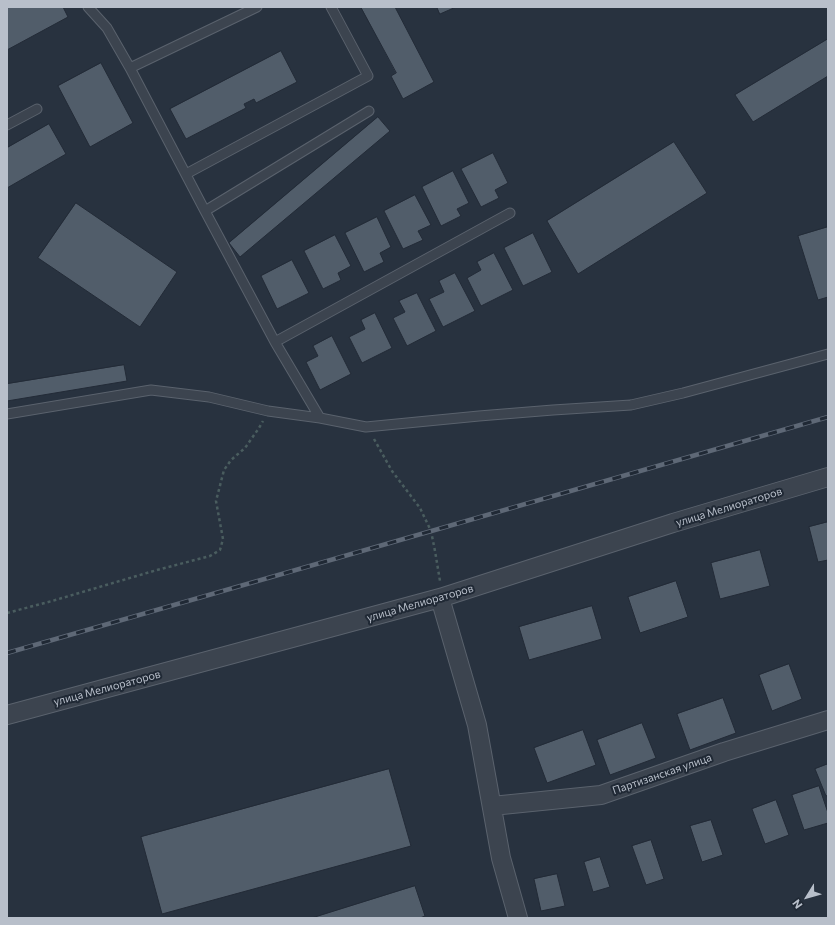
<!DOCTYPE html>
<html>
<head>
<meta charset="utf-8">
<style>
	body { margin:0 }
	#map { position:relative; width:835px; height:925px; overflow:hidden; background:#28323f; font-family:Commissioner,sans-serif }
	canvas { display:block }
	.frame { position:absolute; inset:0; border:8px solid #b8bfca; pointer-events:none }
	.north { position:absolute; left:787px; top:877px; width:40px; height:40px; -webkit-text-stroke:3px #202935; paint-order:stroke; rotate:233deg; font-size:11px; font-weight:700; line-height:16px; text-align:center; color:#b8bfca }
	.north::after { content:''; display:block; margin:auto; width:14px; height:18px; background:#b8bfca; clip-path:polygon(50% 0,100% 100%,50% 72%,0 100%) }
</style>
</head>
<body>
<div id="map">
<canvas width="835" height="925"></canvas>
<div class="frame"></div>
<div class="north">N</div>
</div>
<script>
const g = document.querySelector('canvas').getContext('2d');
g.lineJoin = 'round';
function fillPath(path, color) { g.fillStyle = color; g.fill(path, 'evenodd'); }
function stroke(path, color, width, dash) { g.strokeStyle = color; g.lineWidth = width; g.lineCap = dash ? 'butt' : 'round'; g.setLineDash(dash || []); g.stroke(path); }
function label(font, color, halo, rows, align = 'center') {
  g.font = font + ' Commissioner,sans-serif'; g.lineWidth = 4; g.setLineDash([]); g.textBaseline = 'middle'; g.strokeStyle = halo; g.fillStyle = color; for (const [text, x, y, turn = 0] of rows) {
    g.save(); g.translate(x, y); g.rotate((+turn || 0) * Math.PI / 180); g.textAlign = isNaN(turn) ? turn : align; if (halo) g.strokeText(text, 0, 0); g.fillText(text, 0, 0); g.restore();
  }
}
const building = new Path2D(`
	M 7,7 L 63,7 L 68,17 L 7,50 Z
	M 361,7 L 395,7 L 434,82 L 403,99 L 391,76 L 396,73 Z
	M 437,7 L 456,7 L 440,14 Z
	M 828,39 L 828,76 L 753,122 L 735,95 Z
	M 281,51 L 297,82 L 256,103 L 254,99 L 244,104 L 246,108 L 186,139 L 170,109 Z
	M 101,63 L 133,123 L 90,147 L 58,86 Z
	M 378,117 L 390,131 L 240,257 L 229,243 Z
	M 49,124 L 66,154 L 7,188 L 7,148 Z
	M 674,142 L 707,193 L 578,274 L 547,221 Z
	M 493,153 L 508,183 L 495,190 L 499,198 L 481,207 L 461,169 Z
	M 453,171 L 469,203 L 457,209 L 461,216 L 441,226 L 422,187 Z
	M 415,195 L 431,225 L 418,231 L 423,240 L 403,249 L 384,211 Z
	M 76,203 L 177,272 L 140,327 L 38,258 Z
	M 377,217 L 391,247 L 380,253 L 384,262 L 364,272 L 345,233 Z
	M 828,227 L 828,297 L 818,300 L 798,236 Z
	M 533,233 L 552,272 L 523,286 L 504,248 Z
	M 335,235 L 351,266 L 338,273 L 341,280 L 323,289 L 304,251 Z
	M 494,253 L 513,290 L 481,306 L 467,278 L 481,270 L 477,262 Z
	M 292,260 L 309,293 L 277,309 L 261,276 Z
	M 455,273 L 475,311 L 443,327 L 429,299 L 444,292 L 439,281 Z
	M 417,293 L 436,331 L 407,346 L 393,318 L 405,312 L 399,301 Z
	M 375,313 L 392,348 L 362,363 L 349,337 L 365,329 L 361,320 Z
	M 332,336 L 351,374 L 320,390 L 306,362 L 318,356 L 313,346 Z
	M 124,365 L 127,381 L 7,401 L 7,384 Z
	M 828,522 L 828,560 L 818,562 L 809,527 Z
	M 760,550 L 770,586 L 720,599 L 711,563 Z
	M 676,581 L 688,617 L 640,633 L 628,597 Z
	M 592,606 L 602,639 L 529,660 L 519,627 Z
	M 789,664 L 802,699 L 772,711 L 759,675 Z
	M 723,698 L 736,733 L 690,750 L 677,714 Z
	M 642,723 L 656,758 L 610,775 L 597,740 Z
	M 583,730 L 596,765 L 547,783 L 534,748 Z
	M 828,764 L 828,795 L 826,796 L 815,769 Z
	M 389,769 L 411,846 L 162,914 L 141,837 Z
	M 819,786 L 828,813 L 828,823 L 804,830 L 792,795 Z
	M 776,800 L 789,835 L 765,844 L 752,809 Z
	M 711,820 L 723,855 L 702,862 L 690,826 Z
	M 651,840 L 664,879 L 646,885 L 632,846 Z
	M 600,857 L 610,887 L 593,892 L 584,862 Z
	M 557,874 L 565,906 L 541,911 L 534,879 Z
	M 415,886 L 425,916 L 420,918 L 312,918 Z`);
fillPath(building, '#515d6a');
stroke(building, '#232b37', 1);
const lane = new Path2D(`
	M 88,7 L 107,28 L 130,68 L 205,211 L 369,111
	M 130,68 L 257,7
	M 7,125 L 37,109
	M 186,174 L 368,76 L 331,7
	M 205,211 L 275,342 L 510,213
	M 275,342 L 320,418
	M 7,414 L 151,390 L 209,397 L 268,411 L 320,418 L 366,427 L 479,416 L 553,410 L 631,405 L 683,393 L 828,354`);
const street = new Path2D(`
	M 440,598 L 477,725 L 501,858 L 518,918
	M 7,715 L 440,598 L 673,523 L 828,477
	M 492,806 L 601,795 L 724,752 L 828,720`);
stroke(lane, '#5a626d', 11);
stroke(street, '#5a626d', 20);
stroke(new Path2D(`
	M 374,439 L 392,471 L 420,508 L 431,531 L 435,551 L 440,581
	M 7,613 L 52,601 L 157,570 L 210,556 L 220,550 L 223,539 L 216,501 L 224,470 L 231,460 L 245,448 L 259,428 L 263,421`), '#4a5d5f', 2.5, [3, 3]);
stroke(lane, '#3c444f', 9);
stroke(street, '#3c444f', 18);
const rail = new Path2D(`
	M 7,653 L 828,417`);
stroke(rail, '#5e6876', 4.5);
stroke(rail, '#202935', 3, [9]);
label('11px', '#b8bfca', '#202935', [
	["улица Мелиораторов",729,507,-17],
	["улица Мелиораторов",420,603,-16],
	["улица Мелиораторов",107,688,-15],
	["Партизанская улица",662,774,-19]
]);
</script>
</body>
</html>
